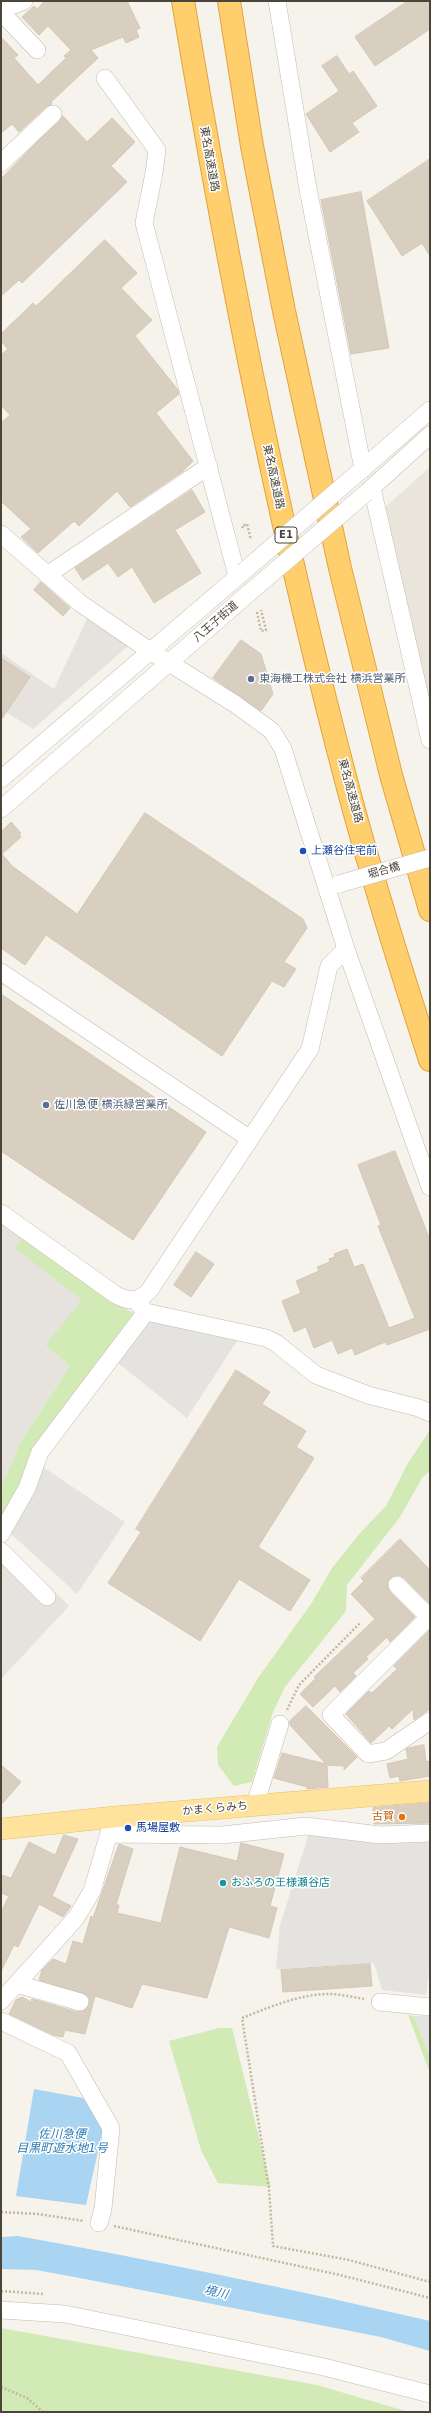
<!DOCTYPE html>
<html>
<head>
<meta charset="utf-8">
<style>
	body { margin:0 }
	#map { position:relative; width:431px; height:2413px; overflow:hidden; background:#f6f3ec; font-family:"DejaVu Sans",sans-serif }
	canvas { display:block }
	.frame { position:absolute; inset:0; border:2px solid #4b4439; pointer-events:none }
</style>
</head>
<body>
<div id="map">
<canvas width="431" height="2413"></canvas>
<div class="frame"></div>
</div>
<script>
const g = document.querySelector('canvas').getContext('2d');
g.lineJoin = 'round';
function fillPath(path, color) { g.fillStyle = color; g.fill(path, 'evenodd'); }
function stroke(path, color, width, dash) { g.strokeStyle = color; g.lineWidth = width; g.lineCap = dash ? 'butt' : 'round'; g.setLineDash(dash || []); g.stroke(path); }
function label(font, color, halo, rows, align = 'center') {
  g.font = font + ' "DejaVu Sans","Noto Sans JP",sans-serif'; g.lineWidth = 3; g.setLineDash([]); g.textBaseline = 'middle'; g.strokeStyle = halo; g.fillStyle = color; for (const [text, x, y, turn = 0] of rows) {
    g.save(); g.translate(x, y); g.rotate((+turn || 0) * Math.PI / 180); g.textAlign = isNaN(turn) ? turn : align; if (halo) g.strokeText(text, 0, 0); g.fillText(text, 0, 0); g.restore();
  }
}
fillPath(new Path2D(`
	M 430,467 L 430,710 L 382,510 Z`), '#eae5da');
fillPath(new Path2D(`
	M 88,617 L 128,646 L 33,729 L 1,709 L 1,653 L 54,689 Z
	M 1,1221 L 24,1237 L 16,1248 L 83,1300 L 45,1345 L 70,1366 L 21,1441 L 1,1487 Z
	M 1,1560 L 35,1591 L 44,1581 L 69,1606 L 1,1679 Z`), '#e6e2dd');
fillPath(new Path2D(`
	M 24,1237 L 106,1299 L 136,1314 L 19,1486 L 1,1518 L 1,1487 L 21,1441 L 70,1366 L 45,1345 L 82,1300 L 15,1248 Z
	M 430,1430 L 430,1471 L 422,1478 L 400,1517 L 347,1585 L 346,1611 L 285,1687 L 273,1712 L 252,1782 L 234,1786 L 218,1765 L 217,1747 L 258,1678 L 311,1604 L 332,1568 L 360,1533 L 386,1506 L 408,1463 Z
	M 408,2015 L 414,2016 L 430,2057 L 430,2073 Z
	M 219,2028 L 232,2028 L 271,2187 L 218,2183 L 201,2150 L 169,2041 Z
	M 1,2328 L 317,2385 L 409,2412 L 1,2412 Z`), '#d2eab5');
fillPath(new Path2D(`
	M 150,1321 L 237,1341 L 187,1418 L 118,1363 Z
	M 40,1465 L 125,1522 L 77,1594 L 9,1532 Z
	M 310,1830 L 430,1838 L 430,1966 L 426,1995 L 382,1990 L 374,1963 L 276,1969 L 280,1925 Z
	M 414,2016 L 430,2016 L 430,2057 Z`), '#e5e3e0');
fillPath(new Path2D(`
	M 34,2089 L 83,2098 L 103,2129 L 86,2205 L 16,2196 Z
	M 18,2236 C 157,2261 293,2289 430,2321 L 430,2351 L 381,2337 L 80,2278 L 36,2270 L 1,2269 L 1,2237 Z`), '#a9d4f2');
const building = new Path2D(`
	M 45,1 L 127,1 L 140,28 L 136,30 L 139,37 L 126,43 L 123,37 L 91,50 L 98,58 L 51,102 L 52,104 L 46,107 L 19,132 L 12,124 L 1,133 L 1,37 L 18,55 L 14,58 L 38,85 L 66,58 L 64,56 L 71,50 L 48,26 L 39,35 L 22,17 L 34,6 L 37,9 Z
	M 408,1 L 430,1 L 430,29 L 375,66 L 355,37 Z
	M 337,56 L 349,74 L 353,71 L 377,106 L 352,123 L 359,132 L 330,152 L 306,114 L 339,91 L 322,66 Z
	M 63,116 L 87,142 L 112,118 L 135,142 L 111,166 L 127,182 L 22,283 L 19,280 L 1,296 L 1,179 Z
	M 430,159 L 430,256 L 422,243 L 402,256 L 367,201 Z
	M 361,192 L 389,348 L 351,354 L 321,200 Z
	M 105,240 L 137,273 L 121,288 L 152,320 L 135,336 L 178,390 L 179,394 L 156,413 L 193,461 L 182,472 L 130,507 L 117,491 L 79,526 L 74,521 L 38,553 L 21,537 L 31,529 L 1,501 L 1,423 L 10,415 L 1,405 L 1,355 L 8,349 L 1,341 L 1,334 L 33,303 L 36,306 Z
	M 192,490 L 205,512 L 175,530 L 201,573 L 154,603 L 132,567 L 118,577 L 108,563 L 83,580 L 75,568 Z
	M 41,582 L 70,608 L 63,616 L 34,590 Z
	M 241,640 L 261,654 L 273,694 L 261,711 L 213,678 Z
	M 1,658 L 30,677 L 1,720 Z
	M 145,813 L 303,919 L 307,928 L 284,962 L 296,969 L 284,987 L 272,981 L 222,1056 L 46,935 L 25,965 L 1,948 L 1,832 L 11,822 L 21,833 L 19,835 L 21,837 L 2,854 L 12,866 L 77,914 Z
	M 1,994 L 206,1132 L 133,1240 L 1,1151 Z
	M 395,1151 L 430,1240 L 430,1329 L 387,1345 L 385,1342 L 355,1355 L 352,1348 L 338,1354 L 332,1340 L 314,1348 L 306,1327 L 294,1332 L 282,1301 L 301,1293 L 296,1281 L 319,1271 L 317,1267 L 330,1262 L 329,1259 L 335,1257 L 334,1254 L 347,1249 L 354,1267 L 363,1264 L 389,1328 L 415,1318 L 378,1226 L 381,1225 L 358,1165 Z
	M 196,1252 L 214,1264 L 191,1297 L 174,1285 Z
	M 236,1370 L 270,1392 L 262,1404 L 306,1431 L 296,1447 L 314,1458 L 258,1547 L 310,1580 L 290,1611 L 239,1579 L 200,1641 L 108,1583 L 141,1532 L 136,1529 Z
	M 400,1539 L 430,1570 L 430,1604 L 404,1578 L 399,1575 L 390,1578 L 387,1583 L 390,1592 L 415,1617 L 390,1642 L 387,1637 L 366,1657 L 368,1659 L 353,1673 L 356,1676 L 340,1692 L 335,1686 L 313,1707 L 300,1694 L 316,1678 L 314,1677 L 375,1619 L 351,1594 L 364,1581 L 361,1578 Z
	M 429,1631 L 430,1709 L 414,1720 L 413,1709 L 392,1729 L 389,1726 L 371,1743 L 346,1714 L 369,1691 L 372,1693 L 397,1669 L 394,1666 Z
	M 306,1706 L 357,1757 L 344,1770 L 344,1766 L 327,1765 L 328,1787 L 307,1789 L 307,1787 L 274,1778 L 282,1753 L 326,1764 L 290,1725 L 290,1721 Z
	M 424,1745 L 426,1762 L 430,1761 L 430,1776 L 400,1781 L 399,1776 L 390,1778 L 387,1764 L 408,1759 L 406,1749 Z
	M 1,1765 L 21,1782 L 1,1805 Z
	M 430,1803 L 430,1823 L 374,1824 L 373,1808 Z
	M 64,1835 L 78,1839 L 52,1896 L 71,1906 L 63,1917 L 39,1904 L 18,1947 L 14,1945 L 1,1971 L 1,1912 L 9,1896 L 1,1893 L 1,1875 L 11,1878 L 29,1842 L 55,1855 Z
	M 241,1843 L 284,1854 L 270,1906 L 277,1908 L 269,1938 L 229,1927 L 207,1998 L 142,1984 L 132,2008 L 95,1996 L 85,2034 L 65,2030 L 63,2037 L 53,2035 L 9,2014 L 16,2000 L 22,1997 L 31,2002 L 32,1999 L 77,2012 L 87,2009 L 90,2000 L 87,1995 L 39,1980 L 42,1970 L 53,1959 L 66,1964 L 73,1941 L 83,1944 L 91,1916 L 93,1918 L 119,1844 L 133,1849 L 116,1905 L 119,1905 L 117,1913 L 161,1923 L 180,1847 L 237,1861 Z
	M 370,1964 L 372,1986 L 283,1992 L 281,1970 Z`);
fillPath(building, '#d8cfc1');
stroke(building, '#d3c7b4', 1);
const minor = new Path2D(`
	M 277,1 L 308,189 L 363,469
	M 1,10 L 24,1
	M 1,12 L 37,50
	M 105,78 L 157,150 L 154,173 L 144,223 L 237,576
	M 1,163 L 53,114
	M 360,471 L 430,410
	M 372,488 L 430,740
	M 366,493 L 430,435
	M 1,534 L 80,603 L 150,651 L 235,704 L 272,731 L 283,749 L 346,949 L 430,1187
	M 47,575 L 209,466
	M 1,779 L 243,572
	M 1,809 L 249,593
	M 1,972 L 250,1139
	M 1,1213 L 116,1295 C 129,1302 138,1302 149,1291 L 310,1049 L 329,966 L 346,949
	M 135,1300 L 146,1312 L 266,1338 L 276,1343 L 316,1375 L 368,1395 L 419,1408 L 430,1413
	M 1,1534 L 27,1488 L 40,1452 L 146,1312
	M 1,1551 L 47,1597
	M 397,1585 L 430,1618
	M 429,1617 L 331,1715 L 368,1754 L 386,1751 L 430,1721
	M 255,1805 L 280,1724
	M 109,1834 L 222,1835 L 306,1826 L 380,1835 L 430,1833
	M 17,1984 L 80,2002
	M 1,2001 L 76,1918 L 92,1891 L 112,1823
	M 380,2002 L 430,2007
	M 1,2021 L 68,2053 L 111,2128 L 103,2209 L 99,2223
	M 1,2310 L 65,2314 L 324,2367 L 430,2394`);
const major = new Path2D(`
	M 1,1829 L 114,1817 L 430,1791`);
const highway = new Path2D(`
	M 183,1 C 227,265 279,528 348,788 C 372,879 401,970 430,1060
	M 229,1 L 252,146 L 284,311 L 340,568 L 391,775 L 430,910`);
stroke(minor, '#c2bbae', 18);
stroke(major, '#e6c16a', 22);
stroke(highway, '#e0a43c', 24);
stroke(new Path2D(`
	M 243,528 L 242,526 L 247,524 L 251,540
	M 257,612 L 261,631 L 266,630 L 261,610
	M 287,1710 L 299,1685 L 361,1622
	M 364,1999 C 354,1997 343,1995 333,1994 C 302,1993 270,2007 242,2018 L 269,2189 L 273,2246 L 349,2260 L 430,2282
	M 1,2212 L 38,2214 L 84,2221
	M 114,2226 L 340,2275 L 430,2298
	M 1,2291 L 44,2294
	M 1,2387 L 27,2398 L 43,2412`), '#c4b79f', 2.5, [2, 2]);
stroke(minor, '#fff', 17);
stroke(major, '#ffe39c', 21);
stroke(highway, '#ffcf6e', 22);
const minorBridge = new Path2D(`
	M 243,572 L 360,471
	M 249,593 L 366,493
	M 339,884 L 430,858`);
stroke(minorBridge, '#c2bbae', 18, []);
stroke(minorBridge, '#fff', 17);
for (const [x, y, r, color] of [
	[251,679,4,"#5c6f8a"],
	[303,851,4,"#1a4fb4"],
	[46,1105,4,"#5c6f8a"],
	[402,1817,4,"#e8710a"],
	[128,1828,4,"#1a4fb4"],
	[223,1883,4,"#0f9aa8"]
]) { const dot = new Path2D(); dot.arc(x, y, r, 0, 2 * Math.PI); g.fillStyle = color; g.fill(dot); stroke(dot, '#fff', 1.5); }
for (const [x, y, w] of [
	[286,535,22]
]) { const box = new Path2D(); box.roundRect(x - w / 2, y - 8, w, 16, 3); g.fillStyle = '#fff'; g.fill(box); stroke(box, '#4b4439', 1); }
label('bold 10px', '#4b4439', null, [
	["E1",286,535]
]);
label('11px', '#4b4439', '#fff', [
	["東名高速道路",209,159,80],
	["東名高速道路",273,477,78],
	["八王子街道",216,622,-41],
	["東名高速道路",350,791,75],
	["堀合橋",384,871,-16],
	["かまくらみち",215,1809,-5]
]);
label('11px', '#4e5e75', '#fff', [
	["東海機工株式会社 横浜営業所",259,679],
	["佐川急便 横浜緑営業所",54,1105]
], 'left');
label('11px', '#164399', '#fff', [
	["上瀬谷住宅前",311,851],
	["馬場屋敷",136,1828]
], 'left');
label('11px', '#c56008', '#fff', [
	["古賀",394,1817]
], 'right');
label('11px', '#0d838f', '#fff', [
	["おふろの王様瀬谷店",231,1883]
], 'left');
label('italic 12px', '#2e7ab2', '#fff', [
	["佐川急便",62,2135],
	["目黒町遊水地1号",62,2149],
	["境川",216,2293,13]
]);
</script>
</body>
</html>
